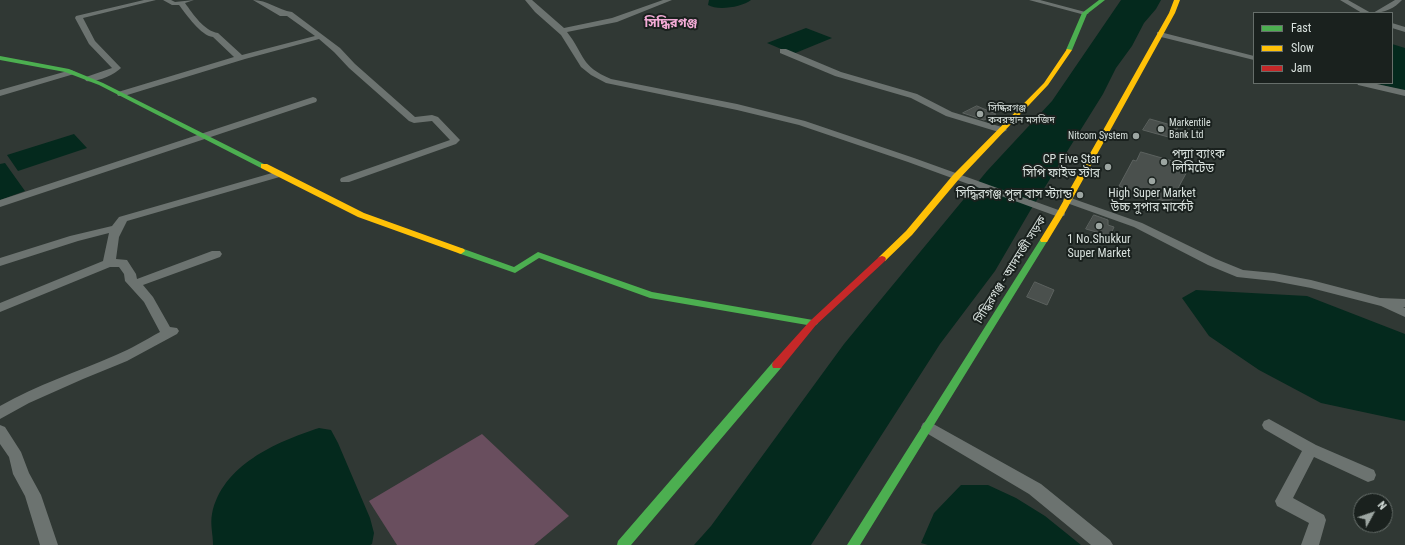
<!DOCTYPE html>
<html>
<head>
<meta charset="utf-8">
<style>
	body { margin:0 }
	#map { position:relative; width:1405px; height:545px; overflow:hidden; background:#303834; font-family:"Roboto Condensed",sans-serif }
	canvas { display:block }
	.legend { position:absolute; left:1253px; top:12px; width:140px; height:72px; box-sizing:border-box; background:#1a211e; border:1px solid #666e6a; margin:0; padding:5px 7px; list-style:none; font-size:12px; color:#d8e1dd }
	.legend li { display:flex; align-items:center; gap:8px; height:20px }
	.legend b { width:20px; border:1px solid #666e6a }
	.north { position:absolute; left:1353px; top:493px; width:40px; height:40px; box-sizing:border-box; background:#1a211e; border:1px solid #666e6a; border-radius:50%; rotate:50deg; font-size:11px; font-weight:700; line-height:16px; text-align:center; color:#d8e1dd }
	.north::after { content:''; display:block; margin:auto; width:14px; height:18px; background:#9da6a2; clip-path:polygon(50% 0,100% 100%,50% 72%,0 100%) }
</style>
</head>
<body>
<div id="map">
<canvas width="1405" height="545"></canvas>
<ul class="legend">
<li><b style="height:5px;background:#4caf50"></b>Fast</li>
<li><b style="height:5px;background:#ffc107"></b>Slow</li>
<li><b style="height:5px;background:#c62828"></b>Jam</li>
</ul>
<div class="north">N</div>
</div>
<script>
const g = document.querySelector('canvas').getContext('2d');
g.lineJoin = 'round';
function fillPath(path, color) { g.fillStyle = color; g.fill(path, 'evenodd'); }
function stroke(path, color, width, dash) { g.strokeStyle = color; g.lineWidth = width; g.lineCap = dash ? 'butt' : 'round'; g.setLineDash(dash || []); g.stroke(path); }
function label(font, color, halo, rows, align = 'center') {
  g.font = font + ' "Roboto Condensed","Noto Sans Bengali",sans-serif'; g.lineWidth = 4; g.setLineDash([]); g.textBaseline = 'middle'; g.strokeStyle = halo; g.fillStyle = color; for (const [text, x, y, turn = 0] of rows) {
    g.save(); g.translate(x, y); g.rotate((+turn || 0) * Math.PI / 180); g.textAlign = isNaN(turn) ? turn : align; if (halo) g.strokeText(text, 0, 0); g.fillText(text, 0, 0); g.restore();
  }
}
fillPath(new Path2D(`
	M 482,434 L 569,516 L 534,545 L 397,545 L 369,501 Z`), '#694e5e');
fillPath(new Path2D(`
	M 709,0 L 751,0 C 742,7 718,11 708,5 Z
	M 1121,0 L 1161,0 L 1156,9 L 1144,23 L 1132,46 L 1116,68 L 1103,94 L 1030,211 L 995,271 L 940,344 L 811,545 L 694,545 L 711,526 L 844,344 L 987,171 L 1052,101 Z
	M 806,28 L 832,38 L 793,54 L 767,43 Z
	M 1392,44 L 1405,48 L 1405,91 L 1374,83 L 1392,83 Z
	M 74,134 L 87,148 L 18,171 L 7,155 Z
	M 5,163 L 25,191 L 0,200 L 0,164 Z
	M 1196,290 L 1307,296 L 1405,334 L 1405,421 L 1321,403 L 1259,370 L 1209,336 L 1182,298 Z
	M 319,428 L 331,430 L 338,443 L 370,518 L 374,533 L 372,544 L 370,545 L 213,545 C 213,535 210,524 212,514 C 222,465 276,442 319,428 Z
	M 961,485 L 988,485 L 1016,498 L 1045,516 L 1081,545 L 928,545 L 921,543 L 934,513 Z`), '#04291d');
const building = new Path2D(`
	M 977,106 L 996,114 L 984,120 L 963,113 Z
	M 1150,119 L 1178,127 L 1172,138 L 1143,130 Z
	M 1141,152 L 1190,166 L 1170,203 L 1119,186 L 1133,160 L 1136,161 Z
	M 1094,215 L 1108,220 L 1108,225 L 1114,227 L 1110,236 L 1086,229 Z
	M 1035,282 L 1054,290 L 1047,305 L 1027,297 Z`);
fillPath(building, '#4a504d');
stroke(building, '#5c625f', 1);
fillPath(new Path2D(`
	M 144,0 L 156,0 L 83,18 L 95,41 L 121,68 C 114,75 96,83 86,81 L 85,79 L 86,77 L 112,68 L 89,44 L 75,18 L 76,16 Z
	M 163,0 L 171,0 L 175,2 L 194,0 L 185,3 C 193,14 204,31 218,33 L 242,55 L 315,36 L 287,16 L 280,16 L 253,0 C 267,0 278,10 292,12 L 340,48 L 355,64 L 415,117 L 432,115 L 438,117 L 460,140 L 456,144 L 349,182 L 341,182 L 340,180 L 341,178 L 450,140 L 432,121 L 414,123 L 409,121 L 349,68 L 334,52 L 319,39 L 245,59 L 124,96 L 118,96 L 117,94 L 118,92 L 234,57 L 213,37 C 201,36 186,14 179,5 L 172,5 Z
	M 525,0 L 532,0 L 564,28 L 612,18 L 663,0 L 672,0 L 617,22 L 567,32 C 585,55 580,66 611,79 L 737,104 L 805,121 L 914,158 L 1064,212 L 1065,214 L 1064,216 L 1056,216 L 908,162 L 799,125 L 737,110 L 606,83 L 591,75 L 581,67 L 561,35 L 535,12 Z
	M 1029,0 L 1040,0 L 1089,13 L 1085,15 Z
	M 1340,0 L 1348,0 L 1371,13 L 1362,13 Z
	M 1395,0 L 1402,0 C 1395,8 1384,13 1373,13 Z
	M 1392,23 L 1405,27 L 1405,32 L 1392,28 Z
	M 1157,32 L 1160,32 L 1254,56 L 1254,60 L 1157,36 Z
	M 780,49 L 786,49 L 841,72 L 917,94 L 952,112 L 1005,128 L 1007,130 L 1002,133 L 946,116 L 911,98 L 835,76 L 780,53 Z
	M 71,70 L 75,72 L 74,74 L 0,96 L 0,90 Z
	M 1357,83 L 1372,83 L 1405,90 L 1405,96 L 1358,85 Z
	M 313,97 L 316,98 L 317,100 L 316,102 L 0,207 L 0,200 Z
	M 279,171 L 283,172 L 284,174 L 283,176 L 127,221 L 119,237 L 116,259 L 127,260 L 136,274 L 137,279 L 212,251 L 220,251 L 222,254 L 220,257 L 143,285 L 153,297 L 170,327 L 177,328 L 179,331 L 177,334 L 127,361 L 83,379 L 29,403 L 0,419 L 0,406 C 37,385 77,372 116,355 C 131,349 145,340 160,332 L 144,302 L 125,281 L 124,274 L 119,267 L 110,267 L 0,312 L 0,303 L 103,261 L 109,233 L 78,241 L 0,266 L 0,258 L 70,236 L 112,226 L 119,217 Z
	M 1068,197 L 1142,223 L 1216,259 L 1243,270 L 1274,273 L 1311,280 L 1380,298 L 1405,299 L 1405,307 L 1403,307 L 1405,308 L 1405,317 L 1381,306 L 1311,288 L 1274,281 L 1237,277 L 1208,265 L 1134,227 L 1064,202 L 1063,200 L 1064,198 Z
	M 1269,419 L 1316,445 L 1374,470 L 1376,475 L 1374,480 L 1368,482 L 1314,457 L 1293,498 L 1324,515 L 1326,520 L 1319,545 L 1301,545 L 1309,523 L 1277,506 L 1275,501 L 1302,451 L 1264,429 L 1262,425 L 1264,421 Z
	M 928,421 L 1041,484 L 1110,540 L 1113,545 L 1091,545 L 1029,494 L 923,431 L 921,427 L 923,423 Z
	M 0,425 L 5,427 L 21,452 L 29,473 L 41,495 L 58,545 L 40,545 L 25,496 L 13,474 L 9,457 L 0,444 Z`), '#6c7370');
fillPath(new Path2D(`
	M 1099,0 L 1105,0 L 1087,14 L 1072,50 L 1067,51 L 1066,50 L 1082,13 Z
	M 0,56 L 69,69 L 103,83 L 268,166 L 264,168 L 261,168 L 99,85 L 65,72 L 0,60 Z
	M 1044,237 L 1048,240 L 860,545 L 847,545 L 1040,240 Z
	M 461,248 L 514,267 L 538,252 L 652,292 L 813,320 L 816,321 L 818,323 L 816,325 L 813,326 L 650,298 L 539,258 L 515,273 L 458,253 L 457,251 Z
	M 777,361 L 781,362 L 782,365 L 781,368 L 631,545 L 617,545 L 618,541 L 773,362 Z`), '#4caf50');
fillPath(new Path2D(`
	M 1174,0 L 1180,0 L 1175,13 L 1064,214 L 1047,242 L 1041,242 L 1040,240 L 1056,214 L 1169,13 Z
	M 1067,49 L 1072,50 L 1048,85 L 959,179 L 912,235 L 885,261 L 879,261 L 878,259 L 879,257 L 906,231 L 953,175 L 1044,83 Z
	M 261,164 L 267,164 L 364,213 L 464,249 L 465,251 L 461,254 L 458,253 L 358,217 L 261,168 Z`), '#ffc107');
fillPath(new Path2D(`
	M 882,256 L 885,257 L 886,259 L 885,261 L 816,325 L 781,368 L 773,368 L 772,365 L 773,362 L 810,321 L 879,257 Z`), '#c62828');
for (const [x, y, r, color] of [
	[980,114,4,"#9da6a2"],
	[1161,129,4,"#9da6a2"],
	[1136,136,4,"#9da6a2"],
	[1164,162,4,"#9da6a2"],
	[1108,167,4,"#9da6a2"],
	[1152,181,4,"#9da6a2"],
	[1080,195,4,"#9da6a2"],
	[1099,226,4,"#9da6a2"]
]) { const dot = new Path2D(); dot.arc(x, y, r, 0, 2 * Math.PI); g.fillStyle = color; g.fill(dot); stroke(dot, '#1a211e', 1.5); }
label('10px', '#d8e1dd', '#1a211e', [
	["সিদ্ধিরগঞ্জ",988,108],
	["কবরস্থান মসজিদ",988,120],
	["Markentile",1169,123],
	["Bank Ltd",1169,135],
	["Nitcom System",1128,136,"right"]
], 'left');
label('12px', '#d8e1dd', '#1a211e', [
	["পদ্মা ব্যাংক",1172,155,"left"],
	["লিমিটেড",1172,169,"left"],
	["CP Five Star",1100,160],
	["সিপি ফাইভ স্টার",1100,174],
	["High Super Market",1152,194,"center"],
	["উচ্চ সুপার মার্কেট",1152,208,"center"],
	["সিদ্ধিরগঞ্জ পুল বাস স্ট্যান্ড",1072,195],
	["1 No.Shukkur",1099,240,"center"],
	["Super Market",1099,254,"center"]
], 'right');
label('12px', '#d8e1dd', '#1a211e', [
	["সিদ্ধিরগঞ্জ - আদমজী সড়ক",1011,270,-58]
]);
label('bold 13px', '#f3abd6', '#1a211e', [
	["সিদ্ধিরগঞ্জ",671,24]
]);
</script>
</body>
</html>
